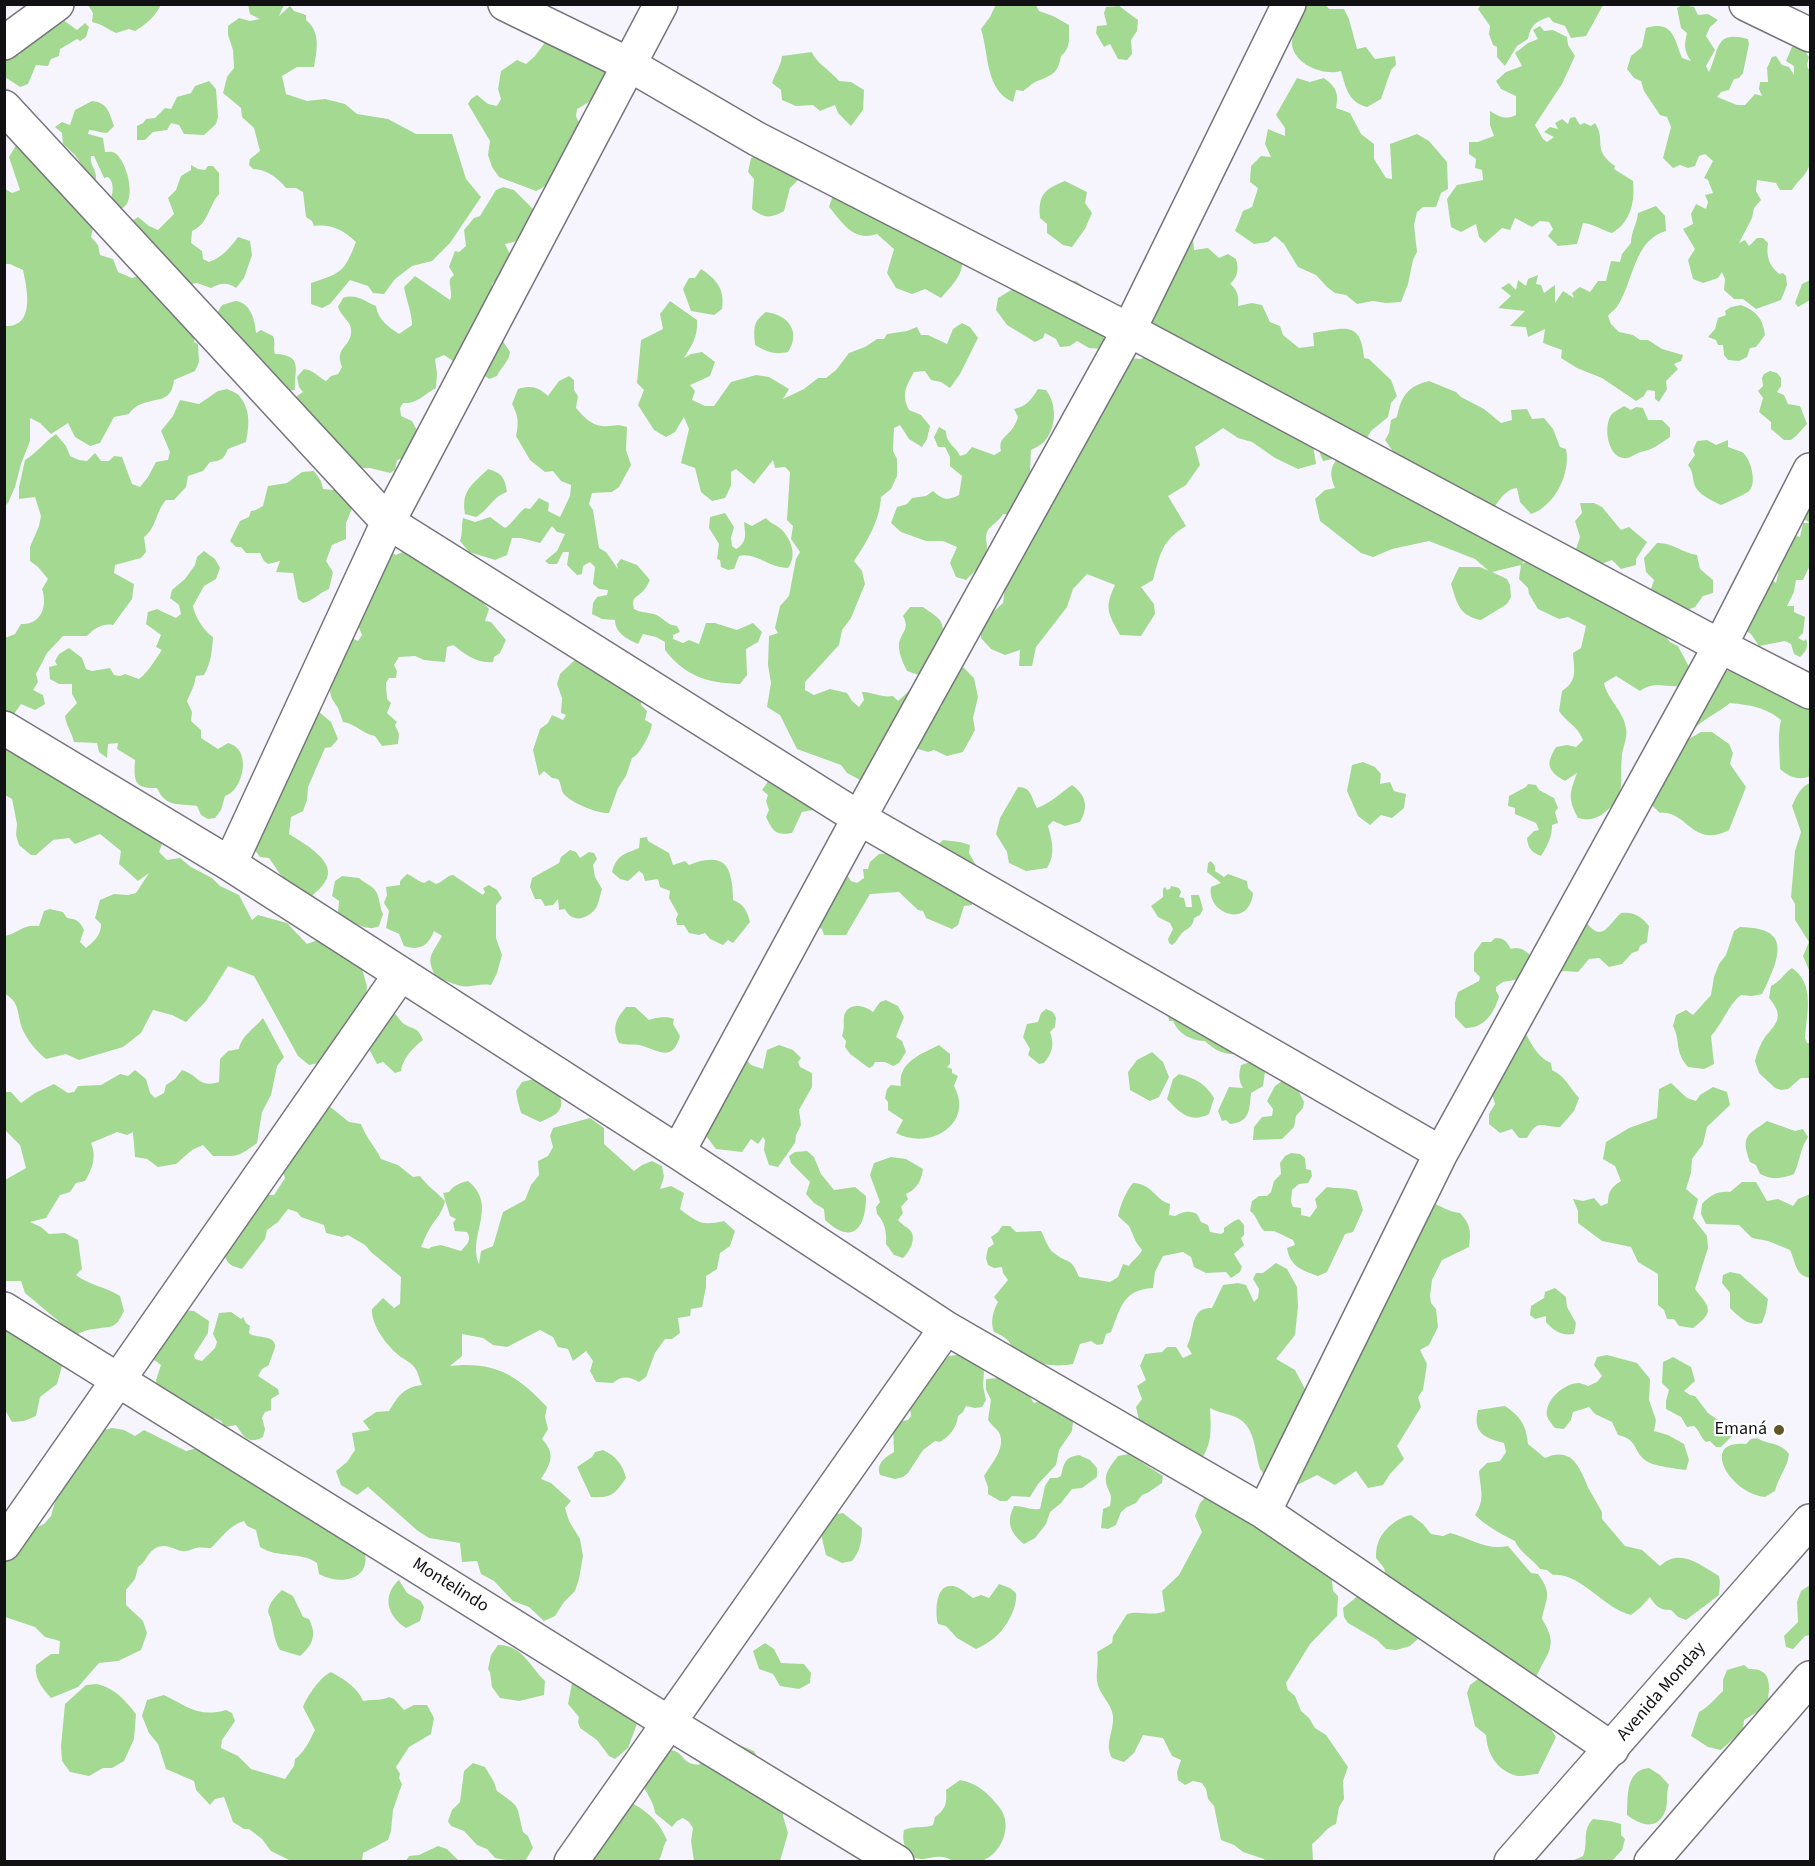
<!DOCTYPE html>
<html>
<head>
<meta charset="utf-8">
<style>
	body { margin:0 }
	#map { position:relative; width:1815px; height:1866px; overflow:hidden; background:#f6f5fe; font-family:"Source Sans 3",sans-serif }
	canvas { display:block }
	.frame { position:absolute; inset:0; border:6px solid #111013; pointer-events:none }
</style>
</head>
<body>
<div id="map">
<canvas width="1815" height="1866"></canvas>
<div class="frame"></div>
</div>
<script>
const g = document.querySelector('canvas').getContext('2d');
g.lineJoin = 'round';
function fillPath(path, color) { g.fillStyle = color; g.fill(path, 'evenodd'); }
function stroke(path, color, width, dash) { g.strokeStyle = color; g.lineWidth = width; g.lineCap = dash ? 'butt' : 'round'; g.setLineDash(dash || []); g.stroke(path); }
function label(font, color, halo, rows, align = 'center') {
  g.font = font + ' "Source Sans 3",sans-serif'; g.lineWidth = 4.5; g.setLineDash([]); g.textBaseline = 'middle'; g.strokeStyle = halo; g.fillStyle = color; for (const [text, x, y, turn = 0] of rows) {
    g.save(); g.translate(x, y); g.rotate((+turn || 0) * Math.PI / 180); g.textAlign = isNaN(turn) ? turn : align; if (halo) g.strokeText(text, 0, 0); g.fillText(text, 0, 0); g.restore();
  }
}
fillPath(new Path2D(`
	M 996,4 L 1036,5 L 1039,11 L 1053,16 L 1069,25 C 1069,38 1071,48 1061,56 C 1058,75 1051,75 1035,82 C 1031,84 1028,88 1023,91 L 1016,90 L 1013,102 C 985,90 989,54 981,29 L 990,17 Z
	M 1325,4 L 1329,9 L 1344,9 L 1349,19 L 1357,49 L 1366,47 L 1375,59 L 1395,56 L 1396,65 L 1391,70 L 1381,99 L 1367,107 C 1348,102 1346,88 1341,71 C 1324,76 1295,65 1292,45 C 1291,42 1293,39 1293,36 C 1292,30 1287,24 1285,19 C 1284,14 1284,9 1284,5 Z
	M 1482,4 L 1603,4 L 1603,5 L 1586,36 L 1571,38 L 1565,26 L 1553,22 L 1549,17 C 1537,21 1530,25 1528,39 L 1517,46 L 1505,66 L 1497,57 L 1497,47 L 1493,45 L 1489,34 L 1490,26 L 1478,9 Z
	M 88,5 L 161,5 C 155,16 147,24 135,31 L 129,29 L 116,33 C 107,29 102,24 92,22 L 93,13 Z
	M 248,5 L 284,5 L 279,16 L 290,6 L 294,11 L 306,15 L 306,20 C 321,32 317,50 314,67 L 297,67 L 282,76 L 286,94 L 307,101 L 325,99 L 345,104 L 357,114 L 388,119 L 416,134 L 452,134 L 466,179 L 481,197 L 450,243 L 432,261 L 412,266 L 395,279 L 384,294 L 373,293 L 368,286 L 350,280 L 330,304 L 322,308 L 311,304 L 311,283 C 342,273 344,272 356,242 C 343,230 332,224 314,226 L 312,221 L 306,217 L 303,192 L 296,188 L 286,188 C 278,178 266,169 253,169 L 249,165 L 250,159 L 260,151 L 254,128 L 242,117 L 241,108 L 223,93 L 227,77 L 234,68 L 233,50 L 228,35 L 228,26 L 239,18 L 250,21 L 260,19 L 250,14 Z
	M 1682,5 L 1694,7 L 1698,15 L 1708,14 L 1718,20 L 1710,27 L 1706,36 L 1715,50 L 1706,66 L 1709,72 C 1720,49 1714,30 1748,39 L 1749,44 L 1743,73 L 1739,78 L 1734,79 L 1729,90 L 1721,92 L 1717,97 L 1737,105 L 1745,105 L 1755,94 L 1762,96 L 1759,89 L 1760,82 L 1768,82 L 1767,68 L 1772,57 L 1776,56 L 1782,65 L 1789,67 L 1794,75 L 1794,66 L 1786,61 L 1792,47 L 1803,49 L 1809,57 L 1807,65 L 1808,69 L 1810,69 L 1810,164 C 1807,175 1798,180 1792,190 L 1780,190 L 1776,183 L 1757,180 L 1756,191 L 1761,200 L 1754,208 L 1752,218 L 1739,243 L 1745,240 L 1749,246 L 1757,238 L 1763,238 L 1768,243 C 1766,257 1769,265 1779,274 L 1783,273 L 1786,276 L 1787,285 L 1781,300 L 1756,309 L 1743,299 L 1734,299 L 1724,290 L 1725,279 L 1722,272 L 1718,278 L 1703,283 L 1693,279 L 1688,260 L 1695,249 L 1683,229 L 1693,224 L 1691,214 L 1696,204 L 1706,209 L 1708,202 L 1705,195 L 1713,193 L 1708,180 L 1704,178 L 1713,161 L 1705,154 L 1699,156 L 1695,166 L 1688,168 L 1680,165 L 1673,168 L 1663,158 L 1671,127 L 1667,117 L 1660,115 L 1644,91 L 1641,81 L 1634,78 L 1627,69 L 1631,56 L 1642,47 L 1646,28 C 1673,20 1674,38 1682,58 L 1691,61 C 1684,51 1684,45 1687,33 L 1681,28 L 1677,8 Z
	M 1119,6 L 1138,20 L 1137,31 L 1131,40 L 1132,54 L 1127,60 L 1118,59 L 1110,44 L 1104,47 L 1096,33 L 1097,26 L 1107,25 L 1104,13 L 1106,7 Z
	M 59,17 L 77,30 L 85,23 L 89,27 L 86,37 L 80,41 L 77,39 L 60,49 L 59,56 L 51,59 L 48,66 L 36,65 L 28,84 L 20,87 L 5,77 L 5,48 L 15,49 L 18,54 L 20,55 L 20,45 Z
	M 1540,26 L 1544,31 L 1553,30 L 1567,37 L 1568,45 L 1575,56 L 1562,84 L 1535,125 L 1543,139 L 1547,142 L 1554,137 L 1544,132 L 1550,127 L 1558,129 L 1555,123 L 1562,119 L 1568,124 L 1570,118 L 1575,117 L 1580,125 L 1584,123 L 1591,126 L 1595,123 C 1607,142 1591,149 1615,166 L 1614,169 L 1633,181 C 1635,202 1631,222 1612,233 C 1601,230 1594,224 1583,223 L 1577,244 L 1558,246 L 1548,236 L 1553,229 L 1549,222 L 1540,221 L 1532,227 L 1515,218 L 1510,230 L 1502,228 L 1485,243 L 1479,237 L 1476,224 L 1461,232 L 1451,227 L 1447,199 L 1457,185 L 1483,180 L 1482,170 L 1475,168 L 1476,159 L 1469,154 L 1469,142 L 1478,142 L 1494,136 L 1490,125 L 1490,111 C 1500,117 1505,120 1516,115 L 1516,96 L 1501,89 L 1496,81 L 1506,72 L 1522,66 L 1515,53 L 1528,43 L 1538,39 L 1533,30 Z
	M 549,37 L 607,65 C 599,88 601,97 577,109 L 576,116 L 581,127 C 561,145 564,180 536,191 L 499,177 L 492,167 L 488,155 L 490,141 L 468,104 L 471,99 L 477,95 L 488,104 L 497,106 L 501,99 L 498,89 L 501,71 L 517,60 L 526,64 L 535,56 Z
	M 812,52 C 815,62 831,71 839,81 L 851,82 L 864,90 L 863,110 L 851,126 L 838,113 L 835,105 L 820,111 L 813,105 L 796,106 L 782,100 L 781,90 L 772,83 C 775,73 781,66 782,56 Z
	M 1297,78 L 1310,82 L 1324,78 C 1336,87 1339,93 1336,108 L 1350,113 L 1361,134 L 1374,144 L 1374,159 L 1386,178 L 1392,179 L 1390,144 L 1417,134 L 1429,141 L 1447,162 L 1448,189 L 1441,193 L 1436,207 L 1423,207 L 1417,212 L 1414,225 L 1417,252 L 1413,260 L 1408,284 L 1401,302 L 1386,303 L 1373,301 L 1357,304 L 1346,295 L 1335,293 L 1327,287 L 1316,275 L 1298,267 L 1284,244 L 1275,236 L 1268,242 L 1254,244 L 1235,231 L 1243,211 L 1252,207 L 1258,188 L 1250,182 L 1251,166 L 1261,156 L 1271,157 L 1265,144 L 1268,129 L 1285,136 L 1285,128 L 1276,115 Z
	M 209,81 L 216,89 L 218,117 L 216,124 L 204,135 L 184,134 L 179,125 L 171,123 L 167,130 L 153,132 L 145,140 L 137,140 L 137,126 L 143,123 L 146,119 L 155,118 L 165,108 L 171,109 L 177,97 L 191,93 L 195,86 Z
	M 92,101 C 108,103 109,112 114,126 L 107,133 C 100,133 95,130 89,130 L 88,134 L 103,138 L 105,152 C 109,152 111,151 115,153 C 127,161 138,202 121,209 L 109,206 C 112,196 116,184 108,177 L 104,178 L 94,156 L 91,156 C 89,165 97,169 96,179 L 92,180 L 75,155 L 63,144 L 62,133 L 55,127 L 62,122 L 70,125 L 75,110 Z
	M 21,137 L 96,214 L 91,237 L 98,245 L 100,255 L 113,259 L 118,272 L 132,278 L 140,275 L 196,332 L 194,342 L 198,344 L 199,362 L 195,371 L 174,380 C 171,410 145,392 129,414 L 114,417 L 100,443 L 90,446 L 75,437 L 68,423 L 51,434 L 40,423 L 30,418 L 30,441 L 21,464 L 15,487 L 8,503 L 5,506 L 4,326 C 36,328 27,289 23,270 L 10,264 L 5,264 L 5,189 L 12,193 L 20,190 L 9,157 Z
	M 766,152 L 800,178 L 790,188 L 784,211 C 770,219 764,218 752,209 L 754,179 L 748,172 L 751,158 Z
	M 191,165 L 198,169 L 205,170 L 208,166 L 213,166 L 219,173 L 219,194 C 208,207 209,223 192,231 L 191,243 L 202,251 L 203,259 L 209,262 C 221,258 230,248 238,237 L 250,241 L 252,255 L 244,278 L 236,288 C 227,282 221,283 211,288 L 197,283 L 190,284 L 186,278 L 174,280 L 129,223 L 138,217 L 149,226 L 158,230 L 174,214 L 168,198 L 176,190 L 181,176 L 191,170 Z
	M 858,177 L 877,181 L 887,187 L 964,244 C 963,273 961,276 941,298 L 925,289 L 912,294 L 896,288 L 887,273 L 894,249 L 877,234 C 853,242 843,223 829,207 L 836,186 Z
	M 1065,181 L 1087,192 L 1085,203 L 1092,213 L 1085,229 L 1072,247 L 1063,245 L 1047,233 L 1047,224 L 1040,218 C 1038,195 1044,189 1065,181 Z
	M 503,187 L 514,190 L 534,210 L 531,227 L 514,242 L 505,244 L 514,263 C 507,271 499,276 492,284 L 499,335 L 510,352 C 509,362 501,367 497,376 L 489,379 L 477,370 L 462,367 L 444,355 L 435,359 L 437,373 L 436,388 C 424,394 418,404 403,403 L 400,408 L 401,416 L 412,421 L 419,434 L 408,457 L 397,460 L 395,470 L 390,473 L 370,468 L 346,468 L 295,401 L 297,396 L 303,392 L 299,387 L 297,377 L 304,369 C 314,370 318,377 326,381 L 331,376 L 338,374 L 342,367 C 334,347 351,347 351,332 C 352,321 341,317 338,307 L 343,298 C 356,293 364,301 376,306 C 378,320 389,327 399,334 L 412,325 C 412,312 406,300 404,287 L 415,276 L 450,300 C 453,293 449,287 450,279 L 454,275 L 449,267 L 455,251 L 459,252 L 466,246 L 464,230 L 474,218 L 480,216 L 496,190 Z
	M 1656,206 L 1665,216 L 1666,231 C 1634,240 1634,280 1618,305 C 1616,309 1611,312 1608,316 L 1611,324 L 1619,332 L 1633,335 L 1640,340 L 1648,340 L 1662,349 L 1683,355 L 1681,361 L 1674,364 L 1678,369 L 1666,381 L 1667,389 L 1659,402 L 1655,399 L 1655,391 L 1647,390 L 1644,396 L 1636,401 L 1602,378 L 1577,368 L 1561,358 L 1562,350 L 1543,343 L 1545,329 L 1528,337 L 1526,327 L 1510,326 L 1525,311 L 1498,308 L 1511,296 L 1501,288 L 1509,283 L 1516,290 L 1518,280 L 1526,286 L 1528,279 L 1538,275 L 1536,284 L 1541,285 L 1544,293 L 1555,285 L 1555,303 L 1563,291 L 1574,298 L 1572,293 L 1580,287 L 1590,292 L 1598,281 L 1606,281 L 1611,261 L 1620,262 L 1622,254 L 1631,243 C 1631,232 1637,224 1638,213 Z
	M 1193,239 L 1194,250 L 1208,248 L 1219,258 L 1228,254 L 1236,259 C 1239,269 1238,277 1230,284 C 1238,290 1239,297 1238,306 L 1252,303 L 1262,305 L 1270,322 L 1280,326 L 1283,335 L 1299,348 L 1314,346 L 1313,333 C 1343,329 1361,319 1364,358 L 1369,359 L 1391,380 L 1397,396 L 1391,403 L 1388,417 L 1371,431 L 1362,446 L 1528,551 L 1522,564 L 1533,558 L 1662,632 L 1670,642 L 1678,646 L 1689,667 L 1681,686 C 1664,688 1656,680 1640,691 L 1616,676 L 1604,683 C 1607,699 1623,710 1626,728 C 1628,736 1623,747 1622,755 C 1619,781 1628,794 1604,813 C 1596,819 1588,821 1578,818 C 1568,799 1569,794 1577,773 L 1565,781 C 1548,771 1545,765 1556,747 L 1567,745 L 1576,747 L 1583,740 C 1577,725 1567,723 1559,711 L 1562,691 C 1578,680 1574,671 1573,653 L 1581,648 L 1586,626 L 1568,617 L 1559,619 L 1538,609 L 1529,594 L 1528,588 L 1519,579 L 1521,565 L 1492,572 L 1507,579 L 1510,585 L 1511,597 L 1507,604 L 1481,620 C 1459,616 1457,603 1451,584 L 1459,567 L 1480,567 L 1489,571 L 1475,559 L 1429,541 L 1392,549 L 1373,557 L 1361,553 L 1320,521 L 1315,499 L 1325,490 L 1335,488 C 1330,477 1329,468 1338,458 L 1323,461 L 1317,446 L 1313,445 L 1316,464 L 1298,469 L 1275,458 L 1252,442 L 1238,438 L 1223,428 L 1195,447 L 1200,465 L 1186,485 L 1168,496 L 1186,526 C 1161,541 1160,555 1153,580 L 1141,587 L 1154,604 L 1155,614 L 1141,636 L 1120,635 C 1108,613 1104,608 1115,585 L 1087,574 L 1073,589 L 1067,607 L 1036,647 L 1032,666 L 1019,666 L 1020,650 L 1005,655 L 991,649 L 981,638 L 981,623 L 1003,603 L 1014,514 L 1003,514 C 999,522 991,524 987,532 C 985,537 987,542 987,547 C 986,562 976,570 966,580 L 956,577 L 950,563 L 957,547 L 943,541 L 926,541 L 901,532 L 891,523 L 897,507 L 907,504 L 912,498 L 926,496 L 933,491 C 943,500 947,501 959,495 L 962,476 L 950,466 L 950,457 L 945,447 L 938,447 L 934,437 L 939,427 L 946,431 C 946,444 956,446 960,456 L 966,454 L 972,447 L 994,455 L 1001,451 C 998,437 1008,437 1014,426 C 1016,423 1017,420 1018,417 L 1014,409 C 1027,406 1031,400 1038,389 L 1046,390 C 1057,404 1057,428 1044,442 C 1041,445 1035,448 1031,450 L 1030,471 L 1033,484 L 1113,357 L 1141,359 L 1150,354 L 1149,322 L 1183,241 Z
	M 701,269 C 717,280 725,289 722,309 L 714,315 L 691,311 L 683,289 L 689,278 L 695,278 Z
	M 1058,280 L 1076,281 L 1101,299 L 1108,342 L 1102,349 L 1089,348 L 1077,341 L 1070,346 L 1060,347 L 1056,339 L 1045,333 L 1043,338 L 1035,342 L 1007,325 L 996,310 L 998,298 L 1021,284 Z
	M 1810,280 L 1810,300 L 1798,307 L 1795,303 L 1802,284 Z
	M 235,301 C 250,302 255,319 256,333 L 261,330 L 273,336 C 276,343 273,348 275,354 C 304,355 294,370 295,390 L 287,391 L 216,315 L 222,305 Z
	M 670,301 L 697,320 C 698,337 692,345 684,358 L 691,354 L 702,352 L 715,362 L 710,376 L 690,385 L 695,391 L 692,400 L 705,406 L 714,406 L 731,382 L 756,375 L 769,377 L 789,389 L 783,399 L 804,389 L 818,378 L 826,378 L 836,370 L 849,353 L 865,347 L 877,339 L 884,339 L 887,334 L 907,331 L 917,327 L 921,335 L 928,335 L 947,344 L 953,329 L 962,323 L 970,327 L 978,338 L 960,374 L 950,388 L 941,382 L 931,380 L 925,371 L 914,372 C 906,387 901,394 909,410 L 921,415 L 930,426 L 927,439 L 922,447 L 909,439 L 900,425 L 894,428 L 893,451 L 897,459 L 897,476 L 891,489 L 881,497 C 880,520 867,542 854,561 L 862,571 L 865,584 L 851,618 L 842,630 L 839,645 L 805,682 L 805,690 L 814,695 L 830,689 L 847,693 L 852,701 L 859,707 L 864,700 L 862,692 C 874,692 881,698 893,696 L 898,701 L 910,690 L 915,691 L 876,770 L 860,780 L 847,773 L 841,765 L 797,749 L 780,715 L 767,707 L 771,683 L 768,665 L 769,636 L 778,633 L 775,628 L 780,606 L 789,596 L 796,559 L 800,552 L 791,539 L 793,526 L 787,520 L 790,472 L 785,467 L 775,468 L 773,460 L 754,484 L 736,469 L 731,472 L 731,486 L 725,498 L 712,501 L 701,492 L 695,468 L 681,463 L 689,429 L 684,417 L 675,432 L 666,437 L 654,430 L 638,405 L 644,390 L 637,383 L 641,340 L 663,329 L 660,314 Z
	M 1741,305 C 1756,311 1763,318 1765,335 L 1756,347 L 1750,348 L 1747,357 L 1739,361 L 1728,360 L 1724,355 L 1723,345 L 1718,345 L 1716,340 L 1708,337 L 1715,329 L 1718,318 L 1726,315 L 1725,311 L 1731,307 Z
	M 766,312 C 789,315 801,332 788,352 C 774,355 767,352 755,345 C 754,329 752,322 766,312 Z
	M 1770,371 L 1777,373 L 1781,378 L 1781,386 L 1777,392 L 1784,395 L 1788,404 L 1800,406 L 1807,424 L 1796,436 L 1791,440 L 1784,440 L 1771,429 L 1771,422 L 1759,412 L 1763,398 L 1758,391 L 1763,386 L 1762,378 L 1764,374 Z
	M 569,376 L 574,380 L 574,390 L 578,396 L 576,408 C 583,416 591,425 602,426 C 612,427 616,423 627,427 L 626,450 L 631,465 L 619,487 L 612,492 L 592,493 L 589,504 L 593,510 L 599,548 L 606,552 L 618,569 L 617,564 L 621,559 L 637,565 L 650,580 C 648,584 645,590 641,593 C 634,599 632,598 634,609 C 641,613 646,612 654,614 C 663,617 666,625 677,626 L 680,632 L 673,635 L 673,639 L 683,643 L 689,640 L 699,644 L 706,623 L 715,623 L 737,630 L 753,623 L 762,632 L 758,642 L 746,649 L 747,675 L 740,684 C 707,683 685,676 665,650 L 665,642 L 656,637 L 643,634 L 638,644 C 627,639 615,633 615,620 L 602,619 L 592,614 L 593,603 L 597,597 L 607,595 L 608,590 L 599,589 L 593,584 L 595,567 L 590,562 L 583,566 L 582,574 L 577,575 L 567,565 L 569,552 L 563,552 L 557,564 L 549,564 L 545,561 L 557,551 L 565,534 L 557,532 L 552,526 L 540,543 L 521,538 L 512,538 L 507,555 L 495,560 L 469,552 L 460,541 C 463,533 461,527 463,518 L 475,522 L 490,517 L 505,528 C 513,523 517,514 525,508 L 530,509 L 539,498 L 549,503 L 548,511 L 560,517 L 570,496 L 571,485 L 561,481 L 553,471 L 545,472 L 530,460 L 516,436 C 519,423 518,415 512,404 L 518,389 C 532,385 538,387 548,396 L 559,381 Z
	M 1429,381 L 1456,392 L 1461,397 L 1484,409 L 1501,423 L 1512,420 L 1511,410 L 1527,409 L 1532,419 L 1544,418 L 1553,429 L 1560,447 L 1566,449 C 1571,473 1555,506 1531,514 L 1520,502 L 1517,488 C 1506,489 1500,499 1494,508 L 1401,463 L 1385,440 L 1389,433 L 1391,420 L 1397,417 C 1401,396 1408,386 1429,381 Z
	M 227,389 C 231,391 238,393 240,397 C 251,410 249,427 246,442 L 228,449 C 224,459 221,461 210,462 L 203,471 L 188,476 L 186,487 L 174,500 L 166,500 C 156,511 156,529 144,537 L 146,552 L 141,558 L 115,565 L 114,573 L 134,584 L 132,599 L 113,625 C 102,623 94,629 87,636 L 63,636 L 47,653 L 36,674 L 38,682 L 33,690 L 43,695 L 45,704 L 35,710 L 21,704 L 14,714 L 5,713 L 5,638 L 15,634 L 21,624 C 41,625 48,606 42,589 L 48,579 L 38,567 L 30,561 L 30,547 L 39,526 L 41,516 L 35,497 L 19,499 L 19,487 L 25,460 C 37,453 44,442 56,434 L 66,446 L 70,456 L 79,460 L 87,461 L 95,453 L 101,461 L 109,461 L 114,456 L 122,457 L 132,484 L 140,487 L 148,477 L 156,462 L 168,460 L 170,452 L 161,431 L 173,416 L 180,400 L 199,404 L 218,391 Z
	M 1624,406 L 1631,410 L 1636,407 L 1643,408 L 1648,420 L 1662,420 L 1670,428 L 1670,437 C 1660,444 1652,450 1641,452 C 1634,454 1630,459 1623,458 C 1607,456 1603,424 1612,414 C 1615,411 1621,408 1624,406 Z
	M 1707,440 L 1716,445 L 1728,440 L 1728,447 C 1732,449 1738,450 1742,452 C 1751,458 1758,485 1748,492 C 1745,494 1726,503 1721,505 C 1713,501 1701,496 1696,488 C 1692,481 1694,472 1688,465 L 1695,455 L 1693,450 L 1697,441 Z
	M 488,469 C 502,473 505,478 507,492 C 492,497 489,510 476,517 L 465,514 C 461,490 472,485 488,469 Z
	M 314,471 L 321,481 L 323,489 L 333,490 L 339,486 L 353,506 L 346,523 L 346,539 L 332,545 L 326,561 L 333,572 L 329,589 C 319,593 313,601 303,603 L 298,599 L 293,573 L 276,572 L 280,561 L 268,564 L 264,561 L 260,553 L 246,553 L 241,547 L 236,547 L 230,541 L 240,521 L 249,517 L 251,511 L 256,510 L 263,506 L 268,486 L 287,483 L 302,472 Z
	M 1810,499 L 1810,565 L 1803,580 L 1796,580 L 1794,592 L 1787,606 L 1794,606 L 1794,612 L 1805,617 L 1803,633 L 1798,638 L 1804,641 L 1806,639 C 1809,646 1806,652 1800,657 L 1794,654 L 1791,644 L 1785,641 L 1759,646 L 1751,634 L 1746,631 L 1771,579 L 1776,583 L 1783,551 L 1791,548 L 1788,543 L 1797,536 L 1800,537 L 1803,523 L 1810,523 L 1799,516 Z
	M 1580,503 L 1594,503 L 1602,507 L 1621,530 L 1629,527 L 1647,542 L 1636,559 L 1636,565 L 1621,569 L 1612,560 L 1598,565 L 1590,557 L 1574,555 L 1580,537 L 1575,521 L 1582,513 Z
	M 725,513 L 734,527 L 731,538 L 732,546 L 736,549 C 748,542 745,534 744,522 L 752,526 L 766,518 C 771,524 777,525 781,529 C 792,540 797,556 788,568 C 769,568 756,552 739,556 L 734,569 L 728,570 L 721,567 L 720,560 L 717,559 L 719,544 L 709,528 L 710,517 Z
	M 1657,543 C 1671,542 1683,553 1697,555 L 1700,569 L 1713,580 L 1713,593 L 1703,596 L 1695,607 L 1685,611 L 1649,595 L 1654,580 L 1646,572 L 1644,558 Z
	M 385,550 L 396,555 L 405,551 L 479,598 L 489,609 L 485,621 L 491,622 L 506,640 L 500,653 L 494,657 L 493,662 C 477,664 465,654 453,645 L 447,647 L 445,662 L 424,660 L 415,656 L 399,657 L 394,665 L 397,671 L 396,678 L 389,678 L 386,683 L 387,699 L 391,703 L 387,713 L 397,722 L 395,725 L 399,734 L 398,744 L 382,746 L 375,736 C 363,734 356,724 343,722 L 338,708 L 332,699 L 328,685 L 343,634 L 358,641 L 362,635 L 357,623 Z
	M 204,551 L 215,559 L 220,568 L 216,579 L 204,586 L 193,606 C 195,617 204,631 213,637 C 212,651 211,663 204,675 L 196,676 L 194,685 L 187,701 L 192,712 L 191,721 L 201,730 L 201,738 L 218,749 L 228,743 C 231,744 234,745 236,747 C 250,759 241,791 225,796 L 221,810 L 215,818 L 208,819 L 201,815 L 197,806 C 178,803 166,808 157,788 C 133,789 134,780 135,760 L 117,749 L 118,743 L 108,744 L 107,758 L 99,752 L 97,743 L 74,742 C 72,733 66,725 65,716 L 77,703 L 72,694 L 72,684 L 59,684 L 50,679 L 49,667 L 57,665 L 55,661 L 59,654 L 69,648 L 82,658 L 86,669 L 92,671 L 110,668 L 114,675 L 120,676 L 125,674 L 139,679 C 148,672 155,660 162,650 L 156,647 L 161,635 L 146,624 L 148,612 L 157,609 L 176,618 L 181,614 L 179,605 L 170,598 L 172,590 L 185,579 L 195,565 L 197,557 Z
	M 910,607 L 923,607 C 928,611 938,616 941,622 C 949,638 933,666 919,675 L 907,671 C 903,663 898,652 899,643 C 902,631 910,629 903,616 Z
	M 578,657 L 641,693 L 641,705 L 647,711 L 645,720 L 652,724 C 651,733 640,755 632,758 L 626,776 L 618,788 L 609,813 C 598,814 569,802 563,793 C 561,789 561,783 558,779 L 552,778 L 544,771 L 539,776 L 533,750 L 540,729 L 548,723 L 552,715 L 563,720 L 566,715 L 561,713 L 562,698 L 557,684 L 560,674 Z
	M 1725,664 L 1727,671 L 1733,667 L 1810,701 L 1810,776 C 1799,781 1789,777 1780,769 C 1780,752 1777,737 1781,720 C 1765,707 1750,705 1730,703 C 1717,714 1702,719 1691,732 Z
	M 963,667 L 974,678 L 978,697 L 973,718 L 975,730 L 963,752 L 947,756 L 934,750 L 928,752 L 915,748 L 929,708 L 942,707 C 943,692 949,674 963,667 Z
	M 318,711 L 331,722 L 338,739 L 331,747 L 325,748 L 308,787 L 307,800 L 303,811 L 291,817 L 289,834 C 303,843 339,862 325,882 C 322,887 316,892 312,896 L 303,897 L 280,874 L 269,858 L 260,857 L 252,846 Z
	M 1701,732 L 1712,732 L 1729,744 L 1733,753 L 1730,764 L 1746,787 L 1729,830 C 1692,849 1687,810 1660,813 L 1644,798 L 1687,740 Z
	M 5,740 L 99,803 L 105,810 L 113,804 L 158,834 L 162,844 L 159,852 L 167,860 L 180,858 L 191,867 L 212,878 L 220,886 L 239,895 L 252,920 L 258,915 L 287,923 L 307,944 L 329,936 L 358,955 L 367,986 L 365,1008 L 342,1029 L 336,1041 L 319,1063 L 309,1065 L 298,1056 L 254,976 L 228,966 L 206,1001 L 186,1022 L 172,1015 L 153,1010 L 141,1033 L 123,1047 L 79,1060 L 66,1054 L 46,1059 C 36,1051 27,1040 22,1028 C 17,1014 20,1002 5,994 L 5,936 C 19,933 22,924 39,926 L 44,911 L 50,909 L 63,912 L 67,918 C 76,919 80,921 84,930 L 80,942 L 86,948 C 94,941 101,936 101,924 L 95,918 L 100,900 L 114,894 L 128,895 L 136,893 L 149,873 L 138,881 L 119,864 L 121,851 L 100,834 L 75,844 L 69,838 L 53,840 L 36,855 L 31,855 L 19,845 L 16,835 L 17,824 L 12,799 L 5,795 Z
	M 1363,762 L 1375,767 L 1381,774 L 1380,784 L 1390,782 L 1394,791 L 1406,794 L 1404,808 L 1392,818 L 1381,815 L 1370,825 L 1358,816 L 1347,791 L 1352,765 Z
	M 769,780 L 814,806 L 813,810 L 802,812 L 792,833 C 775,836 773,831 766,817 L 769,810 L 766,801 L 768,795 L 762,790 Z
	M 1810,783 L 1810,970 L 1809,970 L 1803,956 L 1809,942 L 1795,920 L 1795,904 L 1791,897 L 1795,851 L 1801,832 L 1792,806 C 1796,797 1801,786 1810,783 Z
	M 1528,784 L 1536,785 L 1539,790 L 1554,798 L 1558,808 L 1555,812 L 1558,823 L 1552,825 C 1552,837 1548,845 1541,856 C 1531,852 1528,848 1527,838 L 1534,831 L 1539,830 L 1536,823 L 1515,814 L 1515,808 L 1508,806 L 1509,796 L 1526,787 Z
	M 1072,785 C 1086,795 1089,807 1080,822 L 1065,826 L 1053,821 L 1048,826 C 1052,841 1056,854 1047,868 L 1026,871 L 1009,863 L 1007,852 L 996,834 L 1000,818 L 1018,787 C 1032,787 1031,798 1037,808 C 1050,803 1061,793 1072,785 Z
	M 647,837 L 648,841 L 669,853 L 673,865 L 685,861 L 689,865 C 698,861 718,855 726,866 C 732,874 733,890 733,900 C 744,904 747,911 750,922 L 733,943 L 728,940 L 723,945 L 710,939 L 705,933 L 699,935 L 689,933 L 684,925 L 677,925 L 676,919 L 678,914 L 669,898 L 670,891 L 660,887 L 658,879 L 645,881 L 643,874 L 639,871 L 628,881 L 620,879 L 612,872 C 617,854 625,854 639,848 L 640,838 Z
	M 943,840 L 960,842 L 970,845 L 969,853 L 976,865 L 972,905 L 964,906 L 958,925 L 952,929 L 926,918 L 923,911 L 918,910 L 899,892 L 870,894 L 846,935 L 824,935 L 822,929 L 807,921 L 846,873 L 851,881 L 857,883 L 864,878 L 863,869 L 868,869 L 870,862 L 879,854 L 933,849 Z
	M 570,850 L 576,852 L 580,858 L 589,852 L 594,853 L 597,859 L 593,865 L 595,877 L 602,889 C 600,895 599,903 596,908 C 588,919 572,924 565,909 L 559,910 L 558,899 L 553,905 L 545,906 L 541,899 L 535,899 L 530,887 L 532,878 L 559,863 L 561,857 Z
	M 1211,861 L 1215,866 L 1215,871 L 1224,877 L 1228,874 L 1247,881 L 1248,888 L 1253,893 C 1249,930 1206,913 1211,887 L 1221,883 L 1207,872 L 1208,863 Z
	M 407,874 C 413,876 417,881 424,883 L 429,880 L 436,884 C 443,882 446,876 453,875 L 483,895 L 485,892 L 483,888 L 489,885 L 497,890 L 502,898 L 496,905 L 496,938 L 502,955 L 497,973 L 491,985 C 479,983 469,988 461,986 C 453,984 446,980 437,979 C 425,957 431,956 442,936 L 434,931 C 428,946 420,951 404,946 L 399,934 L 386,928 L 389,911 L 384,903 L 387,895 L 386,887 L 400,885 L 400,881 Z
	M 342,876 L 359,878 C 364,883 371,885 375,890 C 380,896 379,906 383,914 L 379,926 C 366,933 350,920 338,913 L 339,901 L 332,896 L 335,881 Z
	M 1171,886 L 1179,888 L 1181,892 L 1179,897 L 1184,898 L 1186,907 L 1192,907 L 1191,895 L 1199,895 L 1203,909 L 1200,915 L 1194,918 C 1193,927 1188,928 1182,933 C 1178,937 1177,942 1172,945 L 1169,943 L 1168,939 L 1173,929 L 1170,923 L 1158,917 L 1151,906 L 1163,897 L 1163,889 L 1165,887 L 1167,890 L 1170,889 Z
	M 1621,913 C 1635,912 1640,916 1649,926 L 1647,942 L 1640,946 L 1638,951 L 1632,953 L 1622,964 L 1609,967 L 1599,958 L 1589,959 L 1578,972 L 1564,971 L 1553,974 L 1586,922 C 1602,943 1607,926 1621,913 Z
	M 1740,927 C 1770,928 1785,935 1774,967 C 1770,976 1767,985 1762,994 L 1752,996 L 1741,995 C 1728,1005 1723,1023 1711,1036 L 1714,1064 L 1704,1069 L 1688,1067 C 1674,1051 1681,1042 1673,1026 L 1676,1015 L 1686,1010 L 1693,1015 L 1711,995 L 1714,977 L 1719,964 L 1726,955 L 1734,931 Z
	M 1495,938 C 1506,938 1506,942 1511,949 C 1520,946 1526,951 1532,957 L 1520,979 L 1503,982 L 1496,987 L 1496,991 L 1499,996 C 1495,1012 1484,1029 1465,1028 L 1455,1017 L 1455,1002 L 1458,992 L 1479,981 L 1480,977 L 1474,971 L 1474,953 L 1482,942 L 1491,942 Z
	M 1792,968 C 1815,984 1807,1012 1805,1038 L 1807,1043 L 1810,1043 L 1810,1078 L 1801,1078 L 1788,1089 L 1781,1090 L 1775,1088 L 1759,1073 L 1755,1061 C 1757,1053 1760,1044 1765,1037 C 1778,1022 1784,1016 1769,998 L 1771,986 C 1781,981 1783,974 1792,968 Z
	M 886,1000 L 898,1006 L 904,1017 L 896,1037 L 902,1041 L 906,1052 L 899,1063 L 893,1066 L 885,1062 L 875,1062 L 873,1066 L 869,1068 L 850,1054 L 845,1047 L 846,1041 L 842,1036 C 845,1028 843,1023 844,1016 C 848,1002 864,1005 873,1012 L 880,1002 Z
	M 626,1007 L 635,1007 L 649,1020 C 655,1017 669,1016 674,1019 L 673,1024 L 680,1036 C 673,1061 661,1052 643,1046 C 635,1043 627,1046 619,1043 C 612,1028 615,1020 626,1007 Z
	M 1046,1009 L 1053,1012 L 1056,1018 L 1055,1027 L 1050,1032 C 1055,1045 1052,1053 1044,1063 L 1039,1064 L 1028,1055 L 1030,1049 L 1023,1037 L 1027,1024 L 1038,1022 L 1041,1013 Z
	M 393,1012 C 397,1015 401,1022 404,1024 C 414,1030 418,1027 423,1040 C 413,1047 402,1060 401,1071 L 395,1073 L 383,1062 L 377,1064 L 370,1051 L 365,1047 Z
	M 1168,1014 L 1237,1054 C 1224,1055 1214,1050 1205,1041 C 1192,1041 1178,1034 1173,1021 L 1169,1021 Z
	M 263,1018 L 284,1057 L 277,1066 L 271,1095 L 262,1112 L 257,1143 C 237,1158 238,1156 213,1156 L 203,1145 L 192,1150 L 176,1164 L 158,1167 L 147,1159 L 135,1157 L 133,1132 L 127,1135 L 117,1132 L 91,1143 C 97,1156 92,1170 85,1181 L 76,1183 L 70,1192 L 60,1195 L 46,1218 L 30,1222 L 41,1227 L 49,1234 L 65,1233 L 78,1240 L 82,1269 L 76,1275 C 89,1285 106,1287 120,1296 L 124,1311 C 115,1330 112,1326 94,1329 C 87,1329 81,1333 75,1335 L 25,1293 L 21,1281 L 5,1281 L 4,1208 L 6,1208 L 5,1206 L 5,1180 L 26,1168 L 20,1145 L 5,1130 L 5,1092 L 11,1092 L 21,1103 L 35,1093 L 54,1084 L 68,1093 L 74,1092 L 78,1086 L 101,1085 L 120,1074 L 128,1076 L 135,1070 L 146,1079 L 150,1093 L 155,1098 L 164,1093 L 166,1085 L 175,1079 L 182,1070 C 200,1076 198,1088 219,1082 L 220,1059 L 228,1051 L 239,1049 C 241,1036 255,1028 263,1018 Z
	M 1524,1031 C 1532,1044 1537,1057 1551,1063 L 1552,1070 C 1566,1077 1569,1087 1579,1098 L 1574,1111 L 1560,1127 C 1542,1127 1538,1118 1527,1138 L 1519,1138 L 1512,1129 L 1500,1133 L 1489,1124 L 1489,1114 L 1495,1104 L 1493,1097 L 1488,1091 Z
	M 779,1045 L 793,1050 L 801,1058 L 798,1062 L 800,1067 L 812,1073 L 812,1087 L 799,1110 L 801,1125 L 796,1135 L 795,1143 L 778,1167 L 769,1165 L 764,1150 L 765,1140 L 763,1137 L 758,1144 L 751,1139 L 742,1152 L 716,1149 L 703,1132 L 743,1055 L 751,1065 L 763,1069 L 767,1050 Z
	M 939,1045 L 950,1054 L 950,1064 L 947,1067 L 952,1069 L 952,1073 L 958,1076 L 954,1086 C 975,1124 929,1151 896,1133 L 903,1120 L 888,1110 L 888,1102 L 885,1098 L 887,1089 L 891,1085 L 901,1086 C 897,1063 921,1054 939,1045 Z
	M 1152,1052 L 1163,1062 L 1169,1077 L 1159,1097 L 1150,1101 L 1130,1090 L 1128,1072 L 1137,1060 Z
	M 1250,1062 L 1258,1068 L 1261,1067 L 1265,1072 L 1263,1086 L 1251,1093 C 1249,1111 1250,1122 1230,1124 L 1226,1120 L 1222,1121 L 1218,1111 L 1229,1087 L 1243,1088 C 1238,1080 1239,1073 1241,1065 Z
	M 1179,1074 C 1196,1079 1205,1083 1214,1098 L 1209,1114 C 1190,1124 1179,1112 1167,1099 L 1173,1079 Z
	M 534,1079 C 548,1079 570,1098 558,1112 C 553,1117 546,1119 540,1122 L 521,1113 C 519,1106 517,1099 516,1091 L 522,1082 Z
	M 1285,1079 L 1296,1086 L 1304,1102 L 1303,1108 L 1296,1116 L 1294,1127 L 1282,1139 L 1253,1140 L 1254,1127 L 1262,1117 L 1272,1116 L 1273,1109 L 1267,1101 L 1275,1086 Z
	M 1671,1083 L 1687,1098 L 1696,1101 L 1700,1095 L 1713,1087 L 1727,1092 L 1730,1105 L 1707,1127 L 1703,1144 L 1692,1159 L 1691,1173 L 1686,1189 L 1698,1199 L 1693,1218 L 1707,1236 L 1708,1248 L 1695,1289 C 1709,1307 1716,1311 1693,1328 L 1679,1326 L 1674,1319 L 1667,1319 L 1664,1310 L 1658,1305 L 1658,1274 L 1638,1262 L 1631,1247 L 1602,1241 L 1578,1223 L 1578,1211 L 1573,1199 L 1583,1201 L 1594,1198 L 1601,1206 L 1608,1203 C 1608,1192 1611,1187 1621,1181 L 1615,1166 L 1603,1159 L 1606,1142 L 1629,1128 L 1657,1118 L 1659,1089 Z
	M 328,1105 L 349,1122 L 361,1124 C 366,1138 375,1146 381,1159 L 398,1165 L 413,1177 L 420,1176 C 427,1186 437,1192 445,1201 C 442,1214 436,1218 430,1228 C 426,1234 424,1241 421,1247 L 429,1249 L 431,1247 L 441,1245 L 461,1251 C 467,1244 472,1241 467,1232 L 455,1231 L 453,1223 L 456,1219 L 450,1216 L 443,1193 L 449,1192 C 454,1185 460,1183 468,1181 C 499,1206 467,1235 479,1264 L 481,1251 L 493,1246 L 503,1212 L 525,1200 L 531,1185 L 539,1175 L 538,1161 L 548,1156 L 553,1147 L 550,1136 L 553,1128 L 590,1118 L 604,1128 L 604,1144 L 634,1171 L 642,1165 L 652,1161 L 662,1166 L 664,1177 L 660,1189 L 671,1186 L 684,1193 L 680,1209 C 698,1223 702,1226 724,1221 L 735,1231 L 730,1246 L 720,1253 L 717,1269 L 706,1276 L 706,1287 L 702,1307 L 691,1309 L 690,1316 L 678,1318 L 680,1333 L 672,1339 L 665,1339 L 655,1353 L 646,1377 L 639,1382 C 630,1377 622,1375 613,1383 L 596,1382 L 590,1371 L 593,1361 L 586,1351 L 573,1361 L 568,1349 L 558,1347 L 553,1337 L 540,1330 L 507,1347 L 493,1345 L 483,1338 L 462,1334 L 462,1356 L 450,1366 C 495,1361 517,1375 547,1407 L 545,1417 L 548,1429 L 542,1439 C 556,1454 551,1463 541,1479 L 551,1483 L 571,1501 L 565,1508 L 569,1521 L 580,1539 L 583,1556 L 579,1579 L 575,1591 L 564,1602 L 555,1616 L 544,1621 L 529,1607 L 513,1601 L 494,1581 L 481,1574 L 477,1561 L 462,1562 L 460,1543 L 429,1538 L 418,1531 L 368,1487 L 357,1495 L 341,1485 L 336,1471 L 347,1462 L 355,1450 L 352,1433 L 370,1430 L 363,1421 L 376,1412 L 389,1411 C 398,1396 404,1387 422,1385 C 419,1379 418,1372 415,1368 C 410,1361 402,1359 396,1353 C 385,1343 371,1324 372,1309 L 383,1298 L 394,1308 L 400,1304 L 401,1277 L 371,1252 L 365,1245 L 348,1235 L 342,1237 L 326,1233 L 324,1225 L 301,1217 L 297,1212 L 288,1209 L 278,1222 L 267,1230 L 265,1239 L 242,1269 C 236,1267 229,1266 226,1259 C 219,1245 242,1208 248,1194 L 274,1195 L 285,1178 L 282,1170 Z
	M 1767,1121 L 1795,1131 L 1803,1129 L 1808,1137 C 1800,1149 1800,1161 1794,1174 C 1781,1179 1772,1180 1760,1174 L 1756,1165 L 1750,1162 C 1740,1135 1748,1135 1767,1121 Z
	M 807,1151 L 814,1157 L 821,1174 L 834,1190 L 855,1187 L 866,1196 C 866,1228 853,1246 825,1220 L 824,1209 L 814,1203 L 806,1194 L 810,1182 L 791,1163 L 789,1156 L 795,1152 Z
	M 1291,1153 L 1300,1154 L 1305,1158 L 1306,1169 L 1311,1170 L 1312,1176 L 1308,1183 L 1299,1184 L 1292,1190 L 1291,1202 L 1293,1207 L 1301,1208 L 1301,1215 L 1310,1217 L 1317,1207 L 1315,1199 L 1327,1187 C 1337,1189 1347,1187 1357,1191 L 1363,1210 L 1353,1232 L 1345,1234 L 1327,1272 L 1318,1276 C 1301,1270 1290,1266 1287,1248 L 1295,1245 L 1293,1240 L 1274,1231 L 1264,1231 C 1257,1223 1257,1216 1250,1211 L 1252,1201 L 1259,1196 L 1267,1196 L 1271,1192 L 1274,1181 L 1281,1174 L 1280,1163 L 1285,1156 Z
	M 891,1157 L 906,1159 L 923,1169 C 921,1181 918,1188 906,1194 L 908,1199 L 901,1207 L 903,1213 L 898,1220 C 902,1225 906,1226 910,1230 C 917,1237 910,1252 903,1258 L 894,1255 L 886,1244 C 887,1235 885,1221 877,1214 L 876,1207 L 880,1202 L 870,1175 L 874,1163 Z
	M 1742,1182 L 1756,1182 L 1767,1201 L 1778,1199 L 1793,1206 L 1798,1199 L 1810,1194 L 1810,1278 C 1795,1275 1796,1263 1790,1250 L 1768,1241 L 1752,1238 L 1739,1225 L 1706,1224 L 1701,1214 L 1702,1204 C 1711,1195 1717,1191 1730,1192 Z
	M 1133,1183 C 1153,1184 1155,1200 1170,1204 L 1169,1215 L 1175,1216 C 1182,1212 1189,1210 1197,1214 L 1201,1222 L 1208,1225 L 1210,1232 L 1221,1234 L 1224,1232 L 1224,1228 L 1234,1221 L 1239,1219 L 1244,1225 L 1244,1235 L 1241,1238 L 1244,1245 L 1234,1254 L 1242,1267 L 1240,1272 L 1231,1278 L 1226,1272 L 1206,1273 L 1194,1267 L 1191,1257 L 1183,1252 L 1163,1256 L 1155,1272 L 1153,1288 C 1122,1290 1121,1308 1111,1332 L 1106,1334 L 1103,1344 L 1097,1345 L 1091,1341 L 1080,1344 L 1073,1364 C 1059,1367 1037,1366 1027,1355 L 1019,1355 L 1013,1352 C 1011,1340 1005,1337 994,1332 C 990,1322 993,1311 998,1302 L 994,1297 L 1008,1280 L 1003,1273 L 1002,1267 L 994,1268 L 988,1265 L 986,1258 L 988,1248 L 994,1244 L 991,1237 L 998,1232 L 1002,1226 L 1010,1226 L 1016,1232 L 1041,1231 C 1045,1238 1048,1249 1054,1253 C 1067,1264 1071,1256 1079,1277 L 1110,1282 L 1118,1277 L 1123,1264 L 1129,1266 C 1133,1259 1139,1257 1142,1250 L 1136,1242 L 1129,1226 L 1118,1216 C 1120,1206 1126,1191 1133,1183 Z
	M 1428,1201 C 1440,1205 1448,1212 1460,1213 C 1471,1225 1471,1232 1469,1247 L 1442,1260 L 1432,1280 L 1430,1296 L 1431,1303 L 1436,1309 L 1438,1327 L 1429,1345 L 1420,1350 L 1427,1364 L 1423,1390 L 1418,1397 L 1421,1407 L 1397,1446 L 1404,1459 L 1390,1474 L 1383,1485 L 1368,1488 L 1356,1471 L 1335,1485 L 1317,1475 L 1295,1486 L 1287,1484 L 1362,1344 L 1378,1320 L 1381,1307 Z
	M 1276,1263 L 1287,1269 L 1297,1287 L 1298,1307 L 1295,1335 L 1276,1359 L 1295,1370 L 1305,1389 L 1302,1413 L 1269,1475 L 1263,1473 L 1260,1469 C 1254,1450 1256,1424 1233,1416 C 1225,1413 1217,1412 1210,1408 C 1211,1431 1213,1444 1198,1464 L 1134,1425 L 1139,1420 L 1136,1407 L 1142,1399 L 1137,1386 L 1146,1380 L 1140,1366 L 1145,1354 L 1162,1352 L 1167,1347 L 1176,1347 L 1183,1358 L 1192,1354 L 1187,1346 C 1195,1332 1189,1307 1212,1308 L 1223,1285 L 1238,1283 L 1246,1285 L 1254,1302 L 1258,1298 L 1259,1289 L 1253,1279 L 1256,1273 L 1263,1273 Z
	M 1730,1272 L 1740,1274 L 1768,1299 L 1766,1312 L 1762,1323 C 1749,1327 1739,1317 1730,1308 L 1730,1293 L 1722,1283 L 1723,1275 Z
	M 1555,1288 L 1566,1297 L 1567,1307 L 1576,1323 L 1574,1334 C 1561,1336 1554,1331 1546,1322 L 1546,1316 L 1535,1319 L 1530,1315 L 1531,1306 L 1544,1298 L 1545,1292 Z
	M 4,1309 L 64,1359 L 57,1384 L 40,1397 L 36,1416 L 24,1421 L 12,1422 L 5,1410 Z
	M 180,1310 L 194,1311 L 209,1321 L 208,1333 L 194,1355 L 195,1359 L 202,1361 L 215,1348 L 217,1342 L 213,1334 L 219,1313 L 231,1312 L 241,1319 L 243,1317 L 246,1323 L 250,1326 L 249,1333 C 255,1339 273,1334 275,1345 C 276,1347 270,1360 269,1365 L 262,1369 L 258,1376 L 278,1389 L 279,1394 L 271,1399 L 271,1410 L 265,1412 L 262,1418 L 265,1429 L 263,1437 C 248,1445 244,1437 236,1425 L 225,1427 L 221,1421 L 215,1418 L 207,1422 L 157,1389 L 156,1380 L 161,1365 L 154,1360 L 149,1353 Z
	M 964,1354 L 982,1367 L 984,1371 L 983,1386 L 986,1400 L 982,1407 L 975,1408 L 966,1406 L 963,1412 L 958,1416 C 957,1427 950,1436 940,1442 L 935,1441 L 923,1450 L 908,1473 L 903,1477 L 895,1479 L 880,1475 C 876,1464 884,1458 894,1452 L 893,1428 L 898,1422 L 908,1420 L 911,1416 L 910,1407 L 936,1366 L 942,1363 L 949,1356 Z
	M 1607,1355 L 1637,1363 L 1650,1379 L 1649,1400 L 1656,1420 L 1654,1431 L 1668,1435 L 1684,1444 L 1689,1460 L 1686,1470 C 1677,1469 1655,1466 1648,1462 C 1632,1453 1640,1440 1618,1435 L 1612,1422 L 1595,1414 L 1589,1407 L 1573,1412 L 1571,1420 L 1564,1429 L 1555,1428 C 1552,1424 1548,1420 1547,1416 C 1544,1401 1564,1383 1579,1383 C 1580,1383 1586,1385 1588,1386 L 1597,1382 L 1602,1376 L 1594,1365 L 1597,1357 Z
	M 1673,1357 L 1691,1367 L 1695,1381 L 1684,1391 L 1690,1395 L 1695,1396 L 1708,1413 L 1728,1427 L 1732,1436 L 1721,1447 L 1716,1447 L 1710,1441 L 1706,1442 C 1700,1437 1700,1431 1694,1426 L 1687,1427 L 1681,1417 L 1666,1409 L 1666,1401 L 1669,1390 L 1662,1383 L 1663,1362 Z
	M 1010,1377 L 1020,1382 L 1034,1403 L 1043,1400 L 1048,1406 L 1059,1406 L 1062,1414 L 1068,1417 L 1073,1422 L 1072,1431 L 1059,1450 L 1056,1465 L 1038,1484 L 1030,1497 L 1012,1496 L 1007,1501 L 1000,1501 L 988,1494 L 988,1487 L 984,1476 C 991,1464 1008,1446 998,1431 C 995,1428 991,1424 988,1420 L 991,1400 L 986,1390 L 986,1379 Z
	M 1505,1406 C 1521,1417 1526,1425 1528,1444 L 1545,1458 C 1574,1445 1580,1470 1590,1491 C 1594,1498 1598,1505 1602,1512 L 1602,1519 L 1625,1546 L 1642,1550 L 1660,1566 C 1680,1547 1700,1565 1719,1576 L 1720,1582 L 1719,1595 L 1686,1620 L 1678,1617 L 1671,1610 C 1660,1610 1656,1607 1650,1597 L 1640,1608 L 1631,1615 C 1604,1609 1580,1572 1553,1575 L 1547,1570 L 1540,1569 C 1533,1559 1519,1552 1515,1541 C 1502,1535 1485,1525 1475,1515 C 1486,1498 1480,1489 1479,1471 L 1487,1463 L 1500,1461 L 1506,1452 L 1504,1443 C 1485,1438 1472,1433 1478,1410 Z
	M 112,1428 L 124,1430 L 135,1436 L 144,1430 L 186,1451 L 194,1449 L 207,1451 L 364,1550 C 373,1580 340,1586 319,1574 L 317,1563 C 300,1551 280,1559 260,1547 L 256,1530 L 247,1526 L 244,1521 C 231,1524 220,1539 211,1548 C 206,1548 201,1547 196,1548 C 192,1549 187,1552 182,1551 C 172,1549 165,1542 154,1549 C 147,1554 146,1562 138,1567 L 135,1579 L 126,1590 L 126,1605 L 143,1621 L 147,1633 L 141,1650 L 118,1661 L 99,1663 L 78,1687 L 51,1698 C 42,1688 34,1678 36,1665 L 51,1654 L 59,1654 L 60,1641 L 45,1637 L 35,1627 L 5,1617 L 4,1557 L 10,1558 L 17,1556 L 33,1529 L 44,1524 L 51,1516 L 59,1488 L 103,1430 Z
	M 1757,1438 C 1768,1445 1781,1442 1789,1454 C 1788,1467 1778,1477 1775,1491 L 1765,1497 C 1729,1493 1699,1439 1746,1444 L 1751,1439 Z
	M 603,1450 C 616,1456 623,1465 626,1478 C 614,1495 612,1498 591,1497 L 577,1467 L 592,1457 L 595,1452 Z
	M 1129,1454 L 1163,1476 L 1162,1483 L 1149,1492 L 1142,1495 L 1136,1503 L 1127,1507 L 1121,1512 L 1116,1525 L 1108,1529 L 1101,1528 L 1103,1509 L 1110,1506 C 1113,1491 1108,1494 1106,1482 C 1104,1472 1113,1463 1118,1456 Z
	M 1079,1455 L 1090,1460 L 1097,1468 L 1097,1477 L 1082,1488 L 1072,1489 L 1061,1503 L 1050,1512 L 1046,1524 L 1035,1538 L 1024,1544 C 1010,1533 1006,1522 1014,1506 C 1025,1506 1028,1510 1040,1509 L 1045,1486 L 1050,1478 L 1057,1478 L 1061,1476 C 1064,1463 1065,1457 1079,1455 Z
	M 1207,1495 L 1331,1570 L 1333,1591 L 1338,1596 L 1337,1616 L 1310,1644 L 1286,1683 L 1288,1690 L 1295,1696 L 1301,1711 L 1309,1718 L 1315,1728 L 1326,1735 L 1348,1767 L 1343,1781 L 1344,1799 L 1339,1807 L 1336,1824 C 1325,1828 1322,1837 1312,1844 L 1313,1861 L 1265,1861 L 1264,1859 L 1243,1852 L 1234,1845 L 1221,1840 L 1214,1806 L 1208,1799 L 1206,1789 L 1202,1783 L 1193,1781 L 1185,1785 L 1178,1780 L 1177,1772 L 1181,1760 L 1172,1756 L 1163,1738 L 1143,1735 L 1134,1753 L 1124,1762 L 1112,1758 C 1104,1744 1114,1732 1113,1716 C 1111,1702 1099,1695 1097,1681 C 1096,1672 1099,1662 1097,1652 L 1112,1643 L 1113,1636 L 1127,1614 C 1141,1610 1152,1617 1165,1611 L 1162,1591 L 1179,1575 L 1202,1532 L 1195,1516 L 1200,1503 Z
	M 843,1513 L 862,1528 C 862,1540 860,1552 852,1561 L 842,1563 L 826,1555 L 821,1534 L 832,1515 Z
	M 1411,1515 L 1423,1524 L 1431,1534 L 1443,1536 L 1450,1533 C 1470,1538 1487,1551 1508,1546 L 1531,1573 L 1538,1574 C 1553,1595 1546,1597 1542,1619 C 1553,1637 1554,1645 1543,1663 C 1539,1670 1537,1677 1531,1684 L 1387,1580 L 1384,1568 L 1376,1558 C 1376,1553 1376,1548 1378,1543 C 1382,1530 1398,1517 1411,1515 Z
	M 399,1580 L 407,1593 L 421,1601 L 424,1607 L 420,1621 L 406,1628 C 388,1617 381,1596 399,1580 Z
	M 999,1584 L 1010,1588 L 1016,1593 C 1018,1608 1005,1630 993,1639 C 988,1643 982,1646 976,1649 L 957,1638 L 946,1626 L 938,1624 C 935,1613 935,1584 952,1586 C 959,1586 967,1594 973,1598 L 981,1595 L 989,1598 Z
	M 1810,1585 L 1810,1635 L 1805,1636 L 1793,1649 L 1786,1647 L 1784,1636 L 1798,1622 L 1797,1602 L 1801,1591 Z
	M 282,1590 L 293,1596 L 303,1617 L 309,1619 C 317,1635 313,1645 300,1656 L 280,1650 C 272,1637 274,1624 268,1612 C 269,1602 276,1596 282,1590 Z
	M 1359,1595 L 1430,1637 L 1419,1638 L 1410,1646 L 1396,1650 L 1386,1649 L 1377,1640 L 1348,1623 L 1344,1617 L 1343,1608 Z
	M 765,1643 L 774,1649 L 781,1663 L 804,1664 L 811,1673 L 810,1683 L 799,1689 L 780,1686 L 773,1674 L 759,1669 L 753,1651 Z
	M 498,1645 C 522,1644 530,1667 545,1681 L 544,1695 L 519,1701 L 500,1698 L 492,1687 L 490,1672 L 488,1669 L 491,1655 Z
	M 1744,1665 L 1749,1669 C 1773,1668 1770,1687 1767,1706 L 1744,1720 L 1743,1730 L 1721,1750 L 1708,1747 L 1691,1736 L 1699,1712 C 1709,1707 1715,1698 1723,1691 L 1723,1680 L 1727,1670 Z
	M 331,1672 C 344,1679 358,1688 363,1701 C 372,1699 381,1701 389,1697 L 394,1699 L 404,1710 L 414,1705 L 427,1705 L 434,1718 L 431,1734 L 409,1747 L 396,1767 L 400,1774 L 399,1778 L 402,1784 L 393,1810 L 391,1831 L 388,1840 L 363,1853 L 362,1861 L 291,1861 L 271,1851 L 262,1839 L 249,1829 L 244,1829 L 233,1822 L 224,1797 L 215,1799 L 210,1805 L 196,1790 L 194,1781 L 166,1769 L 158,1744 L 149,1733 L 142,1716 L 147,1700 L 164,1695 C 187,1706 198,1718 226,1710 L 232,1713 L 235,1721 L 222,1740 L 221,1748 L 238,1756 L 251,1769 L 285,1779 L 294,1766 L 295,1759 C 304,1753 310,1740 315,1730 L 303,1707 C 307,1696 321,1676 331,1672 Z
	M 1485,1674 L 1545,1720 L 1556,1737 L 1538,1774 C 1531,1774 1520,1778 1514,1775 C 1496,1769 1487,1753 1486,1735 L 1475,1726 L 1467,1693 L 1470,1685 Z
	M 576,1676 L 641,1713 L 628,1748 L 615,1759 L 609,1756 L 597,1740 L 580,1728 L 578,1722 L 579,1717 L 568,1704 L 572,1683 Z
	M 97,1684 C 116,1689 124,1699 136,1714 L 134,1739 L 124,1761 L 112,1768 L 103,1768 L 89,1776 L 70,1772 L 62,1761 L 61,1746 L 65,1704 L 86,1685 Z
	M 720,1741 L 730,1741 L 754,1751 L 784,1808 L 783,1816 L 788,1833 L 780,1861 L 694,1861 L 691,1841 L 693,1828 L 689,1822 L 683,1818 L 677,1821 L 672,1827 L 655,1813 C 654,1802 646,1793 642,1783 L 655,1753 C 661,1752 671,1748 677,1752 C 687,1759 683,1763 699,1765 L 703,1754 Z
	M 473,1763 L 485,1767 L 494,1782 L 497,1791 C 522,1809 516,1804 523,1832 L 528,1836 L 533,1848 L 525,1861 L 511,1861 L 495,1858 L 487,1849 L 477,1845 L 464,1831 L 451,1826 L 448,1821 L 452,1810 L 460,1802 L 464,1771 Z
	M 1649,1768 L 1660,1775 L 1669,1785 C 1666,1793 1668,1801 1666,1809 C 1659,1831 1641,1826 1627,1815 C 1628,1797 1625,1770 1649,1768 Z
	M 960,1780 C 978,1783 989,1794 1000,1808 C 1013,1826 1002,1853 982,1861 C 976,1863 960,1863 954,1861 C 950,1860 947,1857 942,1857 C 935,1856 929,1859 923,1859 C 907,1860 901,1843 904,1830 C 917,1825 922,1829 933,1825 L 935,1817 C 946,1809 947,1803 946,1790 Z
	M 623,1799 C 644,1808 658,1819 667,1840 C 663,1845 663,1854 658,1862 L 591,1861 Z
	M 1593,1819 L 1610,1821 L 1621,1824 L 1621,1835 L 1625,1839 L 1622,1850 L 1612,1861 L 1560,1861 L 1564,1860 L 1572,1861 L 1583,1856 C 1589,1843 1581,1831 1593,1819 Z
	M 438,1846 L 447,1849 L 459,1861 L 406,1861 L 409,1856 L 419,1855 Z`), '#a4d992');
const minor = new Path2D(`
	M 505,4 L 630,65 L 757,139 L 1129,330 L 1289,4
	M 1746,4 L 1810,35
	M 4,43 L 57,4
	M 4,107 L 388,522 L 859,818 L 1441,1153
	M 4,728 L 230,864 L 678,1152 L 946,1328 L 1264,1512 L 1612,1749
	M 230,864 L 388,522 L 661,4
	M 678,1152 L 859,818 L 1129,330 L 1720,646 L 1810,470
	M 4,1309 L 669,1723 L 897,1862
	M 1264,1512 L 1441,1153 L 1720,646 L 1810,692
	M 4,1544 L 400,975
	M 571,1862 L 946,1328`);
const secondary = new Path2D(`
	M 1511,1862 L 1810,1521
	M 1651,1862 L 1810,1678`);
stroke(minor, '#76757c', 36);
stroke(secondary, '#76757c', 36);
stroke(minor, '#fff', 33);
stroke(secondary, '#fff', 33);
for (const [x, y, r, color] of [
	[1779,1430,6,"#625825"]
]) { const dot = new Path2D(); dot.arc(x, y, r, 0, 2 * Math.PI); g.fillStyle = color; g.fill(dot); stroke(dot, '#fff', 2); }
label('18px', '#111013', '#fff', [
	["Emaná",1767,1430]
], 'right');
label('18px', '#111013', '#fff', [
	["Montelindo",450,1586,32],
	["Avenida Monday",1662,1692,-49]
]);
</script>
</body>
</html>
